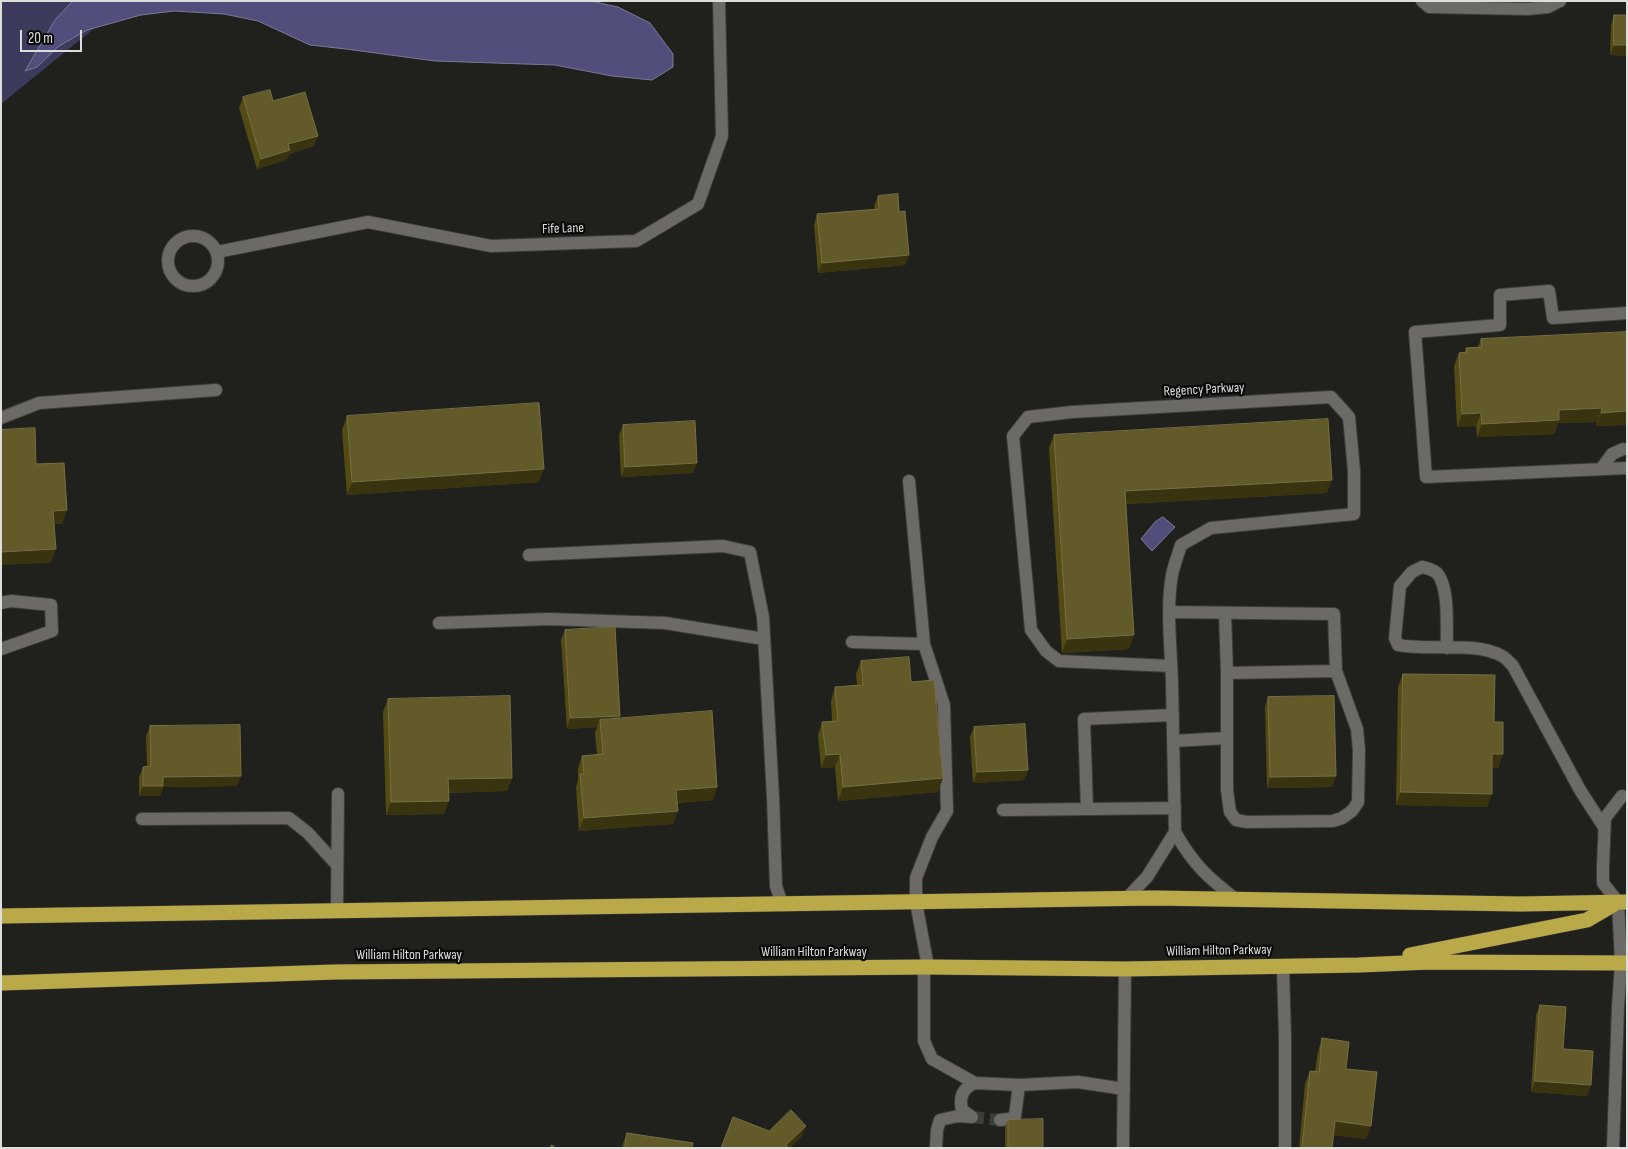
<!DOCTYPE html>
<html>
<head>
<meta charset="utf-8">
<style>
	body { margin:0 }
	#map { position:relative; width:1628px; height:1149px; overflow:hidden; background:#20201d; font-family:"Sofia Sans Condensed",sans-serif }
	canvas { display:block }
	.frame { position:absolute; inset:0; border:2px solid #dddddb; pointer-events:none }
	.scale { position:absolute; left:20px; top:30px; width:62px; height:22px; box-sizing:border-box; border:2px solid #dddddb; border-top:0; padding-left:6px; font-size:15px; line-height:18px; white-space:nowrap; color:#dddddb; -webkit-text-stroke:4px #0a0a09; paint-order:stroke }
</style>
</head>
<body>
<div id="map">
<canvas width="1628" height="1149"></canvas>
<div class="frame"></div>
<div class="scale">20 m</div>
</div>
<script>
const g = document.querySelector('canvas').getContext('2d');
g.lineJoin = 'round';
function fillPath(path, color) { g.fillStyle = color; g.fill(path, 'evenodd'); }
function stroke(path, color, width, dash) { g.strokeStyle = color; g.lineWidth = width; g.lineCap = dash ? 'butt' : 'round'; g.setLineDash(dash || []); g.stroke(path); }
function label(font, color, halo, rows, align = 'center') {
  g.font = font + ' "Sofia Sans Condensed",sans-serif'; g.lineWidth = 4.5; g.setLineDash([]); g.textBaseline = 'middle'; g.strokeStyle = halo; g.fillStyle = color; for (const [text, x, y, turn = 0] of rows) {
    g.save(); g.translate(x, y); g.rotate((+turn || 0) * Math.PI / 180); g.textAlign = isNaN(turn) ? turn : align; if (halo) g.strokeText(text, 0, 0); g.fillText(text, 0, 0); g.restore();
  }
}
fillPath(new Path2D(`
	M 1,1 L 128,1 L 1,104 Z`), '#3d3b5b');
const water = new Path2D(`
	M 73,1 L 591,1 L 618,7 L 650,23 L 673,54 L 673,67 L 652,80 L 612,76 L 555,65 L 435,61 L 346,49 L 310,45 L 258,21 L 224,14 L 174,11 L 141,15 L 87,30 L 59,46 L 37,67 L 25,71 L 55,20 Z
	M 1163,517 L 1175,527 L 1152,551 L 1141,539 L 1155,522 Z`);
fillPath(water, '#524e7b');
stroke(water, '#7c7998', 1);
stroke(new Path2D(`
	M 972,1117 L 1000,1120`), '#3c3c3a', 12, [12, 6]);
const minor = new Path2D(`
	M 1422,1 L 1429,7 L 1528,9 L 1548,7 L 1560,1
	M168 261a25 25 0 1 1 50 0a25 25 0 1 1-50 0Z
	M 217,252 L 368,222 L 491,246 L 636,241 L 698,204 L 722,136 L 719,1
	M 1627,313 L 1553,318 L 1549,291 L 1500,295 L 1500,325 L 1415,332 L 1426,477 L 1627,468
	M 1,418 L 39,403 L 216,390
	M 1601,469 L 1612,454 L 1623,449
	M 909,481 L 924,644 L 944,705 L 947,811 L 932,837 L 916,878 L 916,902 L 928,967
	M 529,555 L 723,546 L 750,552 L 763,617 L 773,797 L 776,886 L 782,904
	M 1,603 L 11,601 L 51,605 L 52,631 L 1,649
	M 1170,612 L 1334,614 L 1336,671 L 1227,673 L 1225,613
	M 439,623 L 548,619 L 665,623 L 764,639
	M 852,642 L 924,644
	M 1447,648 C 1446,628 1450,588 1437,573 C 1433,570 1427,568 1422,567 L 1412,572 L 1400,586 L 1395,638 L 1398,645 C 1429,651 1474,641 1502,656 C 1506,658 1510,663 1513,666 L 1580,790 L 1604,827
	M 1171,666 L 1059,661 L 1046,651 L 1031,630 L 1013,436 L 1028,417 L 1072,412 L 1331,397 L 1349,417 L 1354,471 L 1354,514 L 1211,528 L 1181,545 C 1178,555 1174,565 1172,575 C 1166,607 1171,649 1172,682 C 1173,732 1174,782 1175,832
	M 1227,673 L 1227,790 L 1230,812 L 1236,820 L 1247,822 L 1333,821 L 1342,818 L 1352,811 L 1358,802 L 1359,750 L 1357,729 L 1336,671
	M 1173,741 L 1227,738
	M 1087,809 L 1084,719 L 1173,715
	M 1003,810 L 1175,808
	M 142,819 L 289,818 L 308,833 L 337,865
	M 1126,899 L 1147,877 L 1175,832 C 1193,864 1208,878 1237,900
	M 337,910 L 338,794
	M 924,967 L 924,1041 L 932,1059 L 975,1083 L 1019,1085 L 1015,1116 L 1009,1119 L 1000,1120
	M 1283,967 L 1285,1037 L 1285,1148
	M 1019,1085 L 1078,1082 L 1124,1089
	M 972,1117 L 962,1110 C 959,1097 963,1088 975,1083
	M 936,1148 L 937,1130 L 940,1120 L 958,1116 L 972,1117
	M 1123,1148 L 1125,969
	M 1613,1148 L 1618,1007 L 1621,963 L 1618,902 L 1603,883 L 1603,866 L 1605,818 L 1622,796`);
const highway = new Path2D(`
	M 1,916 L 1154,898 L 1521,904 L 1627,902
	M 1410,955 L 1587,920 L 1616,903
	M 1,983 L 335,972 L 928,967 L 1125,969 L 1359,965 L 1429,962 L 1627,963`);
stroke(minor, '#3d3d3b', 14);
stroke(highway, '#3d3d3b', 16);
stroke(minor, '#6b6a67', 12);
stroke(highway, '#baa949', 15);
fillPath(new Path2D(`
	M 1614,15 L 1627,15 L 1627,56 L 1610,55 L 1611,25 Z
	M 243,97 L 273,101 L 314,146 L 289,154 L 286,160 L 257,169 L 239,108 Z
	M 878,196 L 899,212 L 909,255 L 905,265 L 818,273 L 814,225 L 817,214 L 875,209 L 874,206 Z
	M 1627,332 L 1627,425 L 1596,426 L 1597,422 L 1558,423 L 1554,434 L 1477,437 L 1476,426 L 1457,427 L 1454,366 L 1459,353 L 1465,352 L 1466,348 L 1478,347 L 1481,339 Z
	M 347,416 L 539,482 L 347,495 L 342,430 Z
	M 623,425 L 693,473 L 621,477 L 619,435 Z
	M 1054,435 L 1327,493 L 1126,504 L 1129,649 L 1062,653 L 1049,448 Z
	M 565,630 L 620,716 L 619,718 L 713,800 L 677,803 L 673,824 L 579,831 L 576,787 L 578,780 L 578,769 L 582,756 L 597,754 L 595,733 L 597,727 L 567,729 L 561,640 Z
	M 861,661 L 911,682 L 938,792 L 838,801 L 835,767 L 821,768 L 818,735 L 822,722 L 832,721 L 831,701 L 835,687 L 857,685 L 856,674 Z
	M 1403,674 L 1503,754 L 1498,768 L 1492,767 L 1487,807 L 1396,805 L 1398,687 Z
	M 1268,697 L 1332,787 L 1267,788 L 1265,707 Z
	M 388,699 L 512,778 L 507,791 L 448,793 L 449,801 L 444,814 L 386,815 L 383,712 Z
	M 150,726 L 237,786 L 163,787 L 160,796 L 139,796 L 139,777 L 143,767 L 147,766 L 146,736 Z
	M 974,727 L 1028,770 L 1024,780 L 973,783 L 970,737 Z
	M 1540,1005 L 1563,1049 L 1587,1096 L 1531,1092 L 1536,1015 Z
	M 1322,1038 L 1346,1069 L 1366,1139 L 1333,1135 L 1332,1148 L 1299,1148 L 1305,1084 L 1310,1071 L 1315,1071 L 1318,1052 Z
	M 1008,1120 L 1043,1148 L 1005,1148 L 1005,1127 Z
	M 627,1133 L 692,1148 L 622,1148 L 623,1143 Z`), '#534b14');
fillPath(new Path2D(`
	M 1614,45 L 1627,45 L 1627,56 L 1610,55 Z
	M 318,136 L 314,146 L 289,154 L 286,160 L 257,169 L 261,159 L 288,144 Z
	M 909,255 L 905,265 L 818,273 L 822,263 Z
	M 1602,408 L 1597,422 L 1558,423 L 1554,434 L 1477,437 L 1482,424 L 1559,410 Z
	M 1627,411 L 1627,425 L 1596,426 L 1601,413 Z
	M 1481,413 L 1476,426 L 1457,427 L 1462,414 Z
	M 697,463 L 693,473 L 621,477 L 625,467 Z
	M 544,469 L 539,482 L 347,495 L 352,482 Z
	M 1332,480 L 1327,493 L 1120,504 L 1125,491 Z
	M 67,510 L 62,524 L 48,524 L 53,511 Z
	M 56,549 L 51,563 L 1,565 L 1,552 Z
	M 1134,635 L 1129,649 L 1062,653 L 1067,639 Z
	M 620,716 L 616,726 L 600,720 L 597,727 L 567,729 L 570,718 Z
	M 840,754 L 835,767 L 821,768 L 826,755 Z
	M 1492,754 L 1503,754 L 1498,768 L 1487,767 Z
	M 1028,770 L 1024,780 L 973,783 L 977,772 Z
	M 241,776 L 237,786 L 163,787 L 160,796 L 139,796 L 143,786 L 163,777 Z
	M 1336,776 L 1332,787 L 1267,788 L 1270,777 Z
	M 512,778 L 507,791 L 443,793 L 448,779 Z
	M 943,778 L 938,792 L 838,801 L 843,787 Z
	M 717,787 L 713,800 L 671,803 L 676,790 Z
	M 1401,792 L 1492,794 L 1487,807 L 1396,805 Z
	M 449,801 L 444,814 L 386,815 L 391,802 Z
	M 678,811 L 673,824 L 579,831 L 584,818 Z
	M 1535,1081 L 1591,1085 L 1587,1096 L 1531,1092 Z
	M 1335,1121 L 1371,1126 L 1366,1139 L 1330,1135 Z
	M 806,1126 L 802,1136 L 790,1148 L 785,1148 L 786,1145 Z`), '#39330f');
const building = new Path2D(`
	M 1614,15 L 1627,15 L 1627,45 L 1614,45 Z
	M 270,90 L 273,101 L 305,92 L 318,136 L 288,144 L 290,150 L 261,159 L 243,97 Z
	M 898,194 L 899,212 L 905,211 L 909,255 L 822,263 L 817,214 L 879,209 L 878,196 Z
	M 1627,332 L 1627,411 L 1601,413 L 1602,408 L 1559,410 L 1559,420 L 1482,424 L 1481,413 L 1462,414 L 1459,353 L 1467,352 L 1466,348 L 1482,347 L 1481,339 Z
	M 539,403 L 544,469 L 352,482 L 347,416 Z
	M 1328,419 L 1332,480 L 1125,491 L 1134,635 L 1067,639 L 1054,435 Z
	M 695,421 L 697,463 L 625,467 L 623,425 Z
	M 35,428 L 36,464 L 64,463 L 67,510 L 53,511 L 56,549 L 1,552 L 1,430 Z
	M 615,627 L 620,716 L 570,718 L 565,630 Z
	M 909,657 L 911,682 L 934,680 L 943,778 L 843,787 L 840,754 L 826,755 L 822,722 L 838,721 L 835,687 L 863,685 L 861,661 Z
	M 1403,674 L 1495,675 L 1494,722 L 1503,722 L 1503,754 L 1492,754 L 1492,794 L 1401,792 Z
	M 510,696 L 512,778 L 448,779 L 449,801 L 391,802 L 388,699 Z
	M 1334,696 L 1336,776 L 1270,777 L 1268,697 Z
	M 712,711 L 717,787 L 676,790 L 678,811 L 584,818 L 580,774 L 584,774 L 582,756 L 603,754 L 600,720 Z
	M 1025,724 L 1028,770 L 977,772 L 974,727 Z
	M 240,725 L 241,776 L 163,777 L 163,786 L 143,786 L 143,767 L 151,766 L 150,726 Z
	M 1540,1005 L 1566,1007 L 1563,1049 L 1593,1051 L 1591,1085 L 1535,1081 Z
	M 1322,1038 L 1349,1042 L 1346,1069 L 1377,1072 L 1371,1126 L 1335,1121 L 1332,1148 L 1302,1148 L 1310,1071 L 1319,1072 Z
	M 791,1110 L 806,1126 L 786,1145 L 789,1148 L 721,1148 L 733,1117 L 769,1131 Z
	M 1043,1119 L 1043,1148 L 1008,1148 L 1008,1120 Z
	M 627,1133 L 693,1143 L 692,1148 L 625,1148 Z
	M 552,1145 L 556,1148 L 550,1148 Z`);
fillPath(building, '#625b29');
stroke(building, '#756f45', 1);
label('14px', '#dddddb', '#0a0a09', [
	["Fife Lane",563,229,-2],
	["Regency Parkway",1204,390,-3],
	["William Hilton Parkway",1219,951,-1],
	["William Hilton Parkway",814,952],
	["William Hilton Parkway",409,955]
]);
</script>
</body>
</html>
